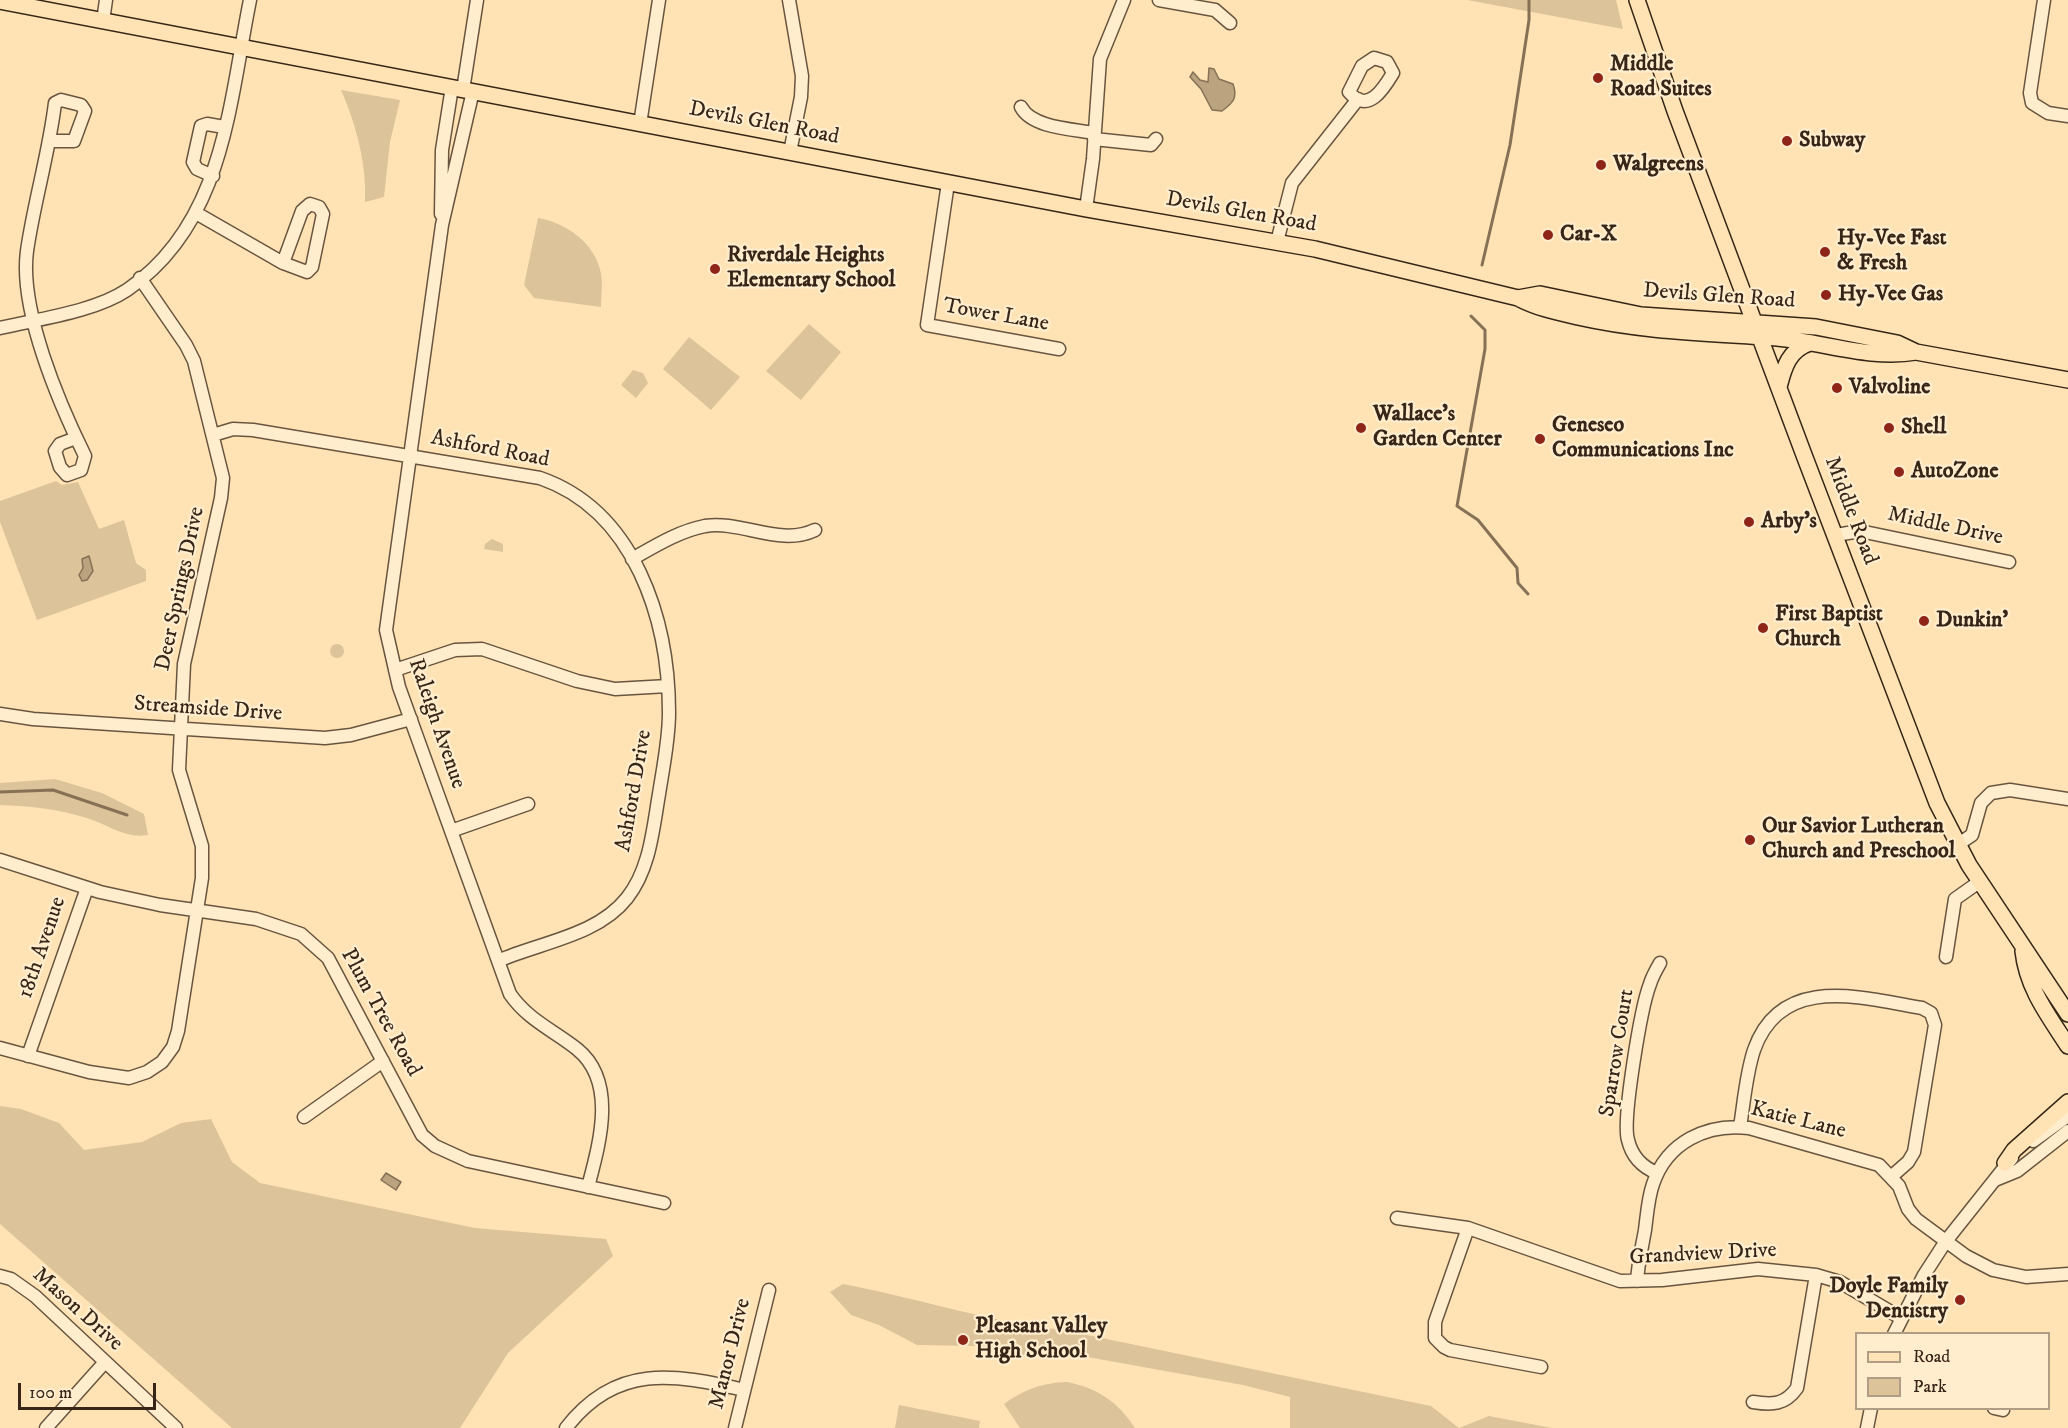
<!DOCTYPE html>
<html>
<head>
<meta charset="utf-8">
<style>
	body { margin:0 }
	#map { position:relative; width:2068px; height:1428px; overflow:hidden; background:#ffe3b4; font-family:"IM FELL DW Pica",serif }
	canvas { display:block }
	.legend { position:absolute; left:1855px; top:1332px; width:195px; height:78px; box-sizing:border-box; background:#ffedce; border:2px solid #af9d85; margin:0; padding:8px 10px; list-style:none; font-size:18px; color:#372618 }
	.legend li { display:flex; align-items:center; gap:12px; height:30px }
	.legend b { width:30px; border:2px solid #af9d85 }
	.scale { position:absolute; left:18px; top:1383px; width:138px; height:27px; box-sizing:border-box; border:3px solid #372618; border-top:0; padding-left:8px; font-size:18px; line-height:21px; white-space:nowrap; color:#372618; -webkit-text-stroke:4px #ffedce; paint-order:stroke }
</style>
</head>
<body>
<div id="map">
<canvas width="2068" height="1428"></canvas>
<ul class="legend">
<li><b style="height:8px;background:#ffe3b4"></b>Road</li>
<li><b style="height:16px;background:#ddc399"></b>Park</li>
</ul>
<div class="scale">100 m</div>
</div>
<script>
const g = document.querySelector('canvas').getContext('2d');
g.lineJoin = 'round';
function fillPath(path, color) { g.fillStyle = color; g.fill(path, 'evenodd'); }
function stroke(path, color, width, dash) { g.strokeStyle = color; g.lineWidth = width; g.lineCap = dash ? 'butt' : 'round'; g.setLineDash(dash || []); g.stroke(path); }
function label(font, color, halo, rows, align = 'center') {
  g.font = font + ' "IM FELL DW Pica",serif'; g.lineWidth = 4.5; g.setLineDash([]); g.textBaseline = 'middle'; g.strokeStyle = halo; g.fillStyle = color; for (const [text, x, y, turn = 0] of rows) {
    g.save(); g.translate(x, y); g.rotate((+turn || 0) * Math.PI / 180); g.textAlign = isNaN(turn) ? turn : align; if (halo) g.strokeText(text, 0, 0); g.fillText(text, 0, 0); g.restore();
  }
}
fillPath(new Path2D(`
	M 1467,0 L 1616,0 L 1623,29 Z
	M 341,90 L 400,100 L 390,142 L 384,197 L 365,202 C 367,165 356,124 341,90 Z
	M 538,218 C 566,223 596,243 601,274 C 603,284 601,296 601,307 L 534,298 L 524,285 Z
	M 809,324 L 841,352 L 801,400 L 766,371 Z
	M 689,337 L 740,377 L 711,410 L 663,369 Z
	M 633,370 L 643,373 L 648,383 L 636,398 L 621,385 Z
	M 56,481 L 62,485 L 78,482 L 99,529 L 124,520 L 136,563 L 146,570 L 146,581 L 37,620 L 0,522 L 0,501 Z
	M 492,539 L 503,544 L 503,552 L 484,549 L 485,544 Z
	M330 651a7 7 0 1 1 14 0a7 7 0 1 1-14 0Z
	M 55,779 L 102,793 L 144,814 L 148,835 C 125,839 109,825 87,818 C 58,809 30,806 0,805 L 0,783 Z
	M 0,1106 L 21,1109 L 59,1123 L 84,1150 L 142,1142 L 181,1123 L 211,1119 L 232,1162 L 260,1183 L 475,1228 L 606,1239 L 613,1256 L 508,1353 L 460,1428 L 232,1428 L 0,1224 Z
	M 843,1284 C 917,1298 989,1322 1063,1330 L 1431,1406 L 1459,1428 L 1489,1416 L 1552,1428 L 1290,1428 L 1290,1397 L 1243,1385 L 1054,1351 L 1009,1357 L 978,1346 L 917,1345 L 879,1325 L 851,1315 L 830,1292 Z
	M 1068,1382 C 1099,1389 1118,1402 1135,1428 L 1020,1428 L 1004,1404 C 1025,1389 1042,1383 1068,1382 Z
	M 899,1405 L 980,1421 L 979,1428 L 895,1428 Z`), '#ddc399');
const water = new Path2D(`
	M 1209,68 L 1214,69 L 1219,79 L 1233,84 C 1238,98 1233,103 1222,111 L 1212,110 L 1201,89 L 1190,77 L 1193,72 L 1200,80 L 1208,82 Z
	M 89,556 L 93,571 L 87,580 L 82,581 L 79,575 L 83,568 L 82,559 Z
	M 386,1173 L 401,1182 L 396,1190 L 381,1180 Z`);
fillPath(water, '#bba37f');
stroke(water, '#867156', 1.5);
stroke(new Path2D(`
	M 1482,265 L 1510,145 L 1529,20 L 1529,0
	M 1471,316 L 1485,330 L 1485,349 L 1457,506 L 1478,520 L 1517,568 L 1518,583 L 1528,594
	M 0,792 L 53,790 L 127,815`), '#867156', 3);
const minor = new Path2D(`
	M 789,0 L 802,76 L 801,97 L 790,152
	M 1159,0 L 1215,10 L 1230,23
	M 2044,0 L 2030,93 L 2032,103 L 2048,113 L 2068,116
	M 103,21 L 106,0
	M 1374,58 L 1387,62 L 1393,73 C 1384,88 1368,115 1349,92 L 1362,66 Z
	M 463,90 L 477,0
	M 473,91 L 442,225 L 386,630 L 399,687 L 510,994 C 528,1020 553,1030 577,1049 C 618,1082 599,1145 588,1187
	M 1021,107 C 1032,128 1073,129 1094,133
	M 640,124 L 659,0
	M 1094,139 L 1151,145 L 1156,139
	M 49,141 L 74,141 L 85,111 L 81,105 L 61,100 L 55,103 C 49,153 34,202 27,251 C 19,310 59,403 85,456 L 81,470 L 67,475 L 60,467 L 55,451 L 60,444 L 76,438
	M 213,176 L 197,169 L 193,162 L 201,126 L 207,124 L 224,127
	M 948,183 L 927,325 L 1059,349
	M 1086,209 L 1093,159 L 1100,59 L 1124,0
	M 196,213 L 283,263 L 307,272 L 312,267 L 323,214 L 319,207 L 310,204 L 302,211 L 283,263
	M 441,214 L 442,150 L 452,87
	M 1277,242 L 1292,183 L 1358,99
	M 0,328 C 38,319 94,312 127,290 C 224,224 229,104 250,0
	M 213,435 L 233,429 L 253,430 L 540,478 C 635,511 669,620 669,713 C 669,740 663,768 659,794 C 653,829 650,869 627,898 C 597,936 541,942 498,961
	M 1836,535 L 1860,531 L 2009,562
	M 632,559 C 655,546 679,531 705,526 C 741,520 780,547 815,530
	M 395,670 L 455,650 L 482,649 L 577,681 L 615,689 L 668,686
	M 0,714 L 33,719 L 325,738 L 351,735 L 411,719
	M 451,831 L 528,804
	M 1957,845 L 1972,835 L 1981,803 L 1991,793 L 2010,790 L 2068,799
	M 0,860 L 100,892 L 160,905 L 256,919 L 301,934 L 328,958 L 422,1135 L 435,1146 L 468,1161 L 664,1203
	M 1946,957 L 1955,899 L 1979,882
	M 0,1048 L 89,1072 L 129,1078 L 147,1072 L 162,1062 L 173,1047 L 178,1031 L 202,878 L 202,846 L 179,770 L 184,664 L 221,498 L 223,478 L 194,361 L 186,345 L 140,278
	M 28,1056 L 87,888
	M 304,1117 L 383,1061
	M 1740,1127 C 1744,1102 1746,1074 1754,1050 C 1781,973 1862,998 1922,1008 L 1931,1013 L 1935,1025 L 1914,1152 L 1908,1162 L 1892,1176
	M 2033,1141 L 2068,1116
	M 1657,1173 C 1642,1167 1632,1157 1628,1140 C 1622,1120 1641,1007 1650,984 C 1652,977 1656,970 1660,963
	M 1995,1180 L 2017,1171 L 2068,1131
	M 1397,1218 L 1468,1228 L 1620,1281 L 1662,1280 L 1758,1269 L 1816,1275 L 1840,1282 L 1901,1318
	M 1468,1228 L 1435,1322 L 1435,1338 L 1444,1347 L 1450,1350 L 1541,1367
	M 0,1276 L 11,1279 L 35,1296 L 176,1428
	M 1637,1281 C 1638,1264 1642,1247 1645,1230 C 1647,1215 1648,1198 1653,1184 C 1667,1142 1707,1123 1749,1128 L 1879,1165 L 1899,1186 L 1908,1209 L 1916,1219 L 1966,1256 L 1993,1270 L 2026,1277 L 2068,1274
	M 1894,1334 L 1924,1275 L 1946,1241 L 2012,1158
	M 1753,1402 C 1772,1405 1785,1405 1797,1388 L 1816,1275
	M 1994,1408 L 2003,1410
	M 46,1428 L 105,1362
	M 566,1428 C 616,1363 674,1374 744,1390
	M 735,1428 L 769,1290
	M 1867,1428 L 1871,1408`);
const major = new Path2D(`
	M 1637,0 L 1675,111 L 1804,455 L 1937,803 L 1969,865 L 2068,1014
	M 0,1 L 1086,209 L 1315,249 L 1518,298 C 1537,308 1556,312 1578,317 C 1644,332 1710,333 1777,338 C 1823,342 1871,360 1916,352
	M 1518,298 L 1540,294 L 1641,315 L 1816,327 L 1897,343 L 1916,352 L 2068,380
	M 1779,387 C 1784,367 1789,350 1810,343
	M 2023,951 C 2027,988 2048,1015 2068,1046
	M 2005,1163 L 2014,1150 L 2068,1102`);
stroke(minor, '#69553f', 15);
stroke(major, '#372618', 18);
stroke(minor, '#ffedce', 12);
stroke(major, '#ffe3b4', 15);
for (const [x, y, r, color] of [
	[1598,78,6,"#8f2418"],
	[1787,141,6,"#8f2418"],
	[1601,165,6,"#8f2418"],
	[1548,235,6,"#8f2418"],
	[1825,252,6,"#8f2418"],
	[715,269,6,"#8f2418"],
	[1826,295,6,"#8f2418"],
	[1837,388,6,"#8f2418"],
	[1361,428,6,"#8f2418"],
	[1889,428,6,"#8f2418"],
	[1540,439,6,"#8f2418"],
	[1899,472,6,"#8f2418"],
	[1749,522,6,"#8f2418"],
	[1924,621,6,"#8f2418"],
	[1763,628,6,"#8f2418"],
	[1750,840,6,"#8f2418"],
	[1960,1300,6,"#8f2418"],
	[963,1340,6,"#8f2418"]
]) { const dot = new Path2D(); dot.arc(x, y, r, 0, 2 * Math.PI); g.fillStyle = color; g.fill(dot); stroke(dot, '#ffedce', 2); }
label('bold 22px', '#372618', '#ffedce', [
	["Middle",1610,65],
	["Road Suites",1610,90],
	["Subway",1799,141],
	["Walgreens",1613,165],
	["Car-X",1560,235],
	["Hy-Vee Fast",1837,239],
	["& Fresh",1837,264],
	["Riverdale Heights",727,256],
	["Elementary School",727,281],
	["Hy-Vee Gas",1838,295],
	["Valvoline",1849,388],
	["Wallace's",1373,415],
	["Garden Center",1373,440],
	["Geneseo",1552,426],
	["Communications Inc",1552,451],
	["Shell",1901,428],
	["AutoZone",1911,472],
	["Arby's",1761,522],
	["First Baptist",1775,615],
	["Church",1775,640],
	["Dunkin'",1936,621],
	["Our Savior Lutheran",1762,827],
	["Church and Preschool",1762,852],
	["Doyle Family",1948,1287,"right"],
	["Dentistry",1948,1312,"right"],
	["Pleasant Valley",975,1327],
	["High School",975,1352]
], 'left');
label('22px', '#372618', '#ffedce', [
	["Devils Glen Road",764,124,11],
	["Devils Glen Road",1241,213,10],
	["Devils Glen Road",1719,297,4],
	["Tower Lane",996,316,10],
	["Ashford Road",490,450,11],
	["Middle Road",1850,511,69],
	["Middle Drive",1945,527,12],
	["Deer Springs Drive",181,589,-78],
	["Streamside Drive",208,710,4],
	["Raleigh Avenue",436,724,71],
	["Ashford Drive",635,791,-80],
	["18th Avenue",43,948,-71],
	["Plum Tree Road",380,1013,61],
	["Sparrow Court",1618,1053,-81],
	["Katie Lane",1798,1121,14],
	["Grandview Drive",1703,1255,-3],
	["Mason Drive",77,1310,42],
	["Manor Drive",731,1354,-76]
]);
</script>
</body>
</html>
